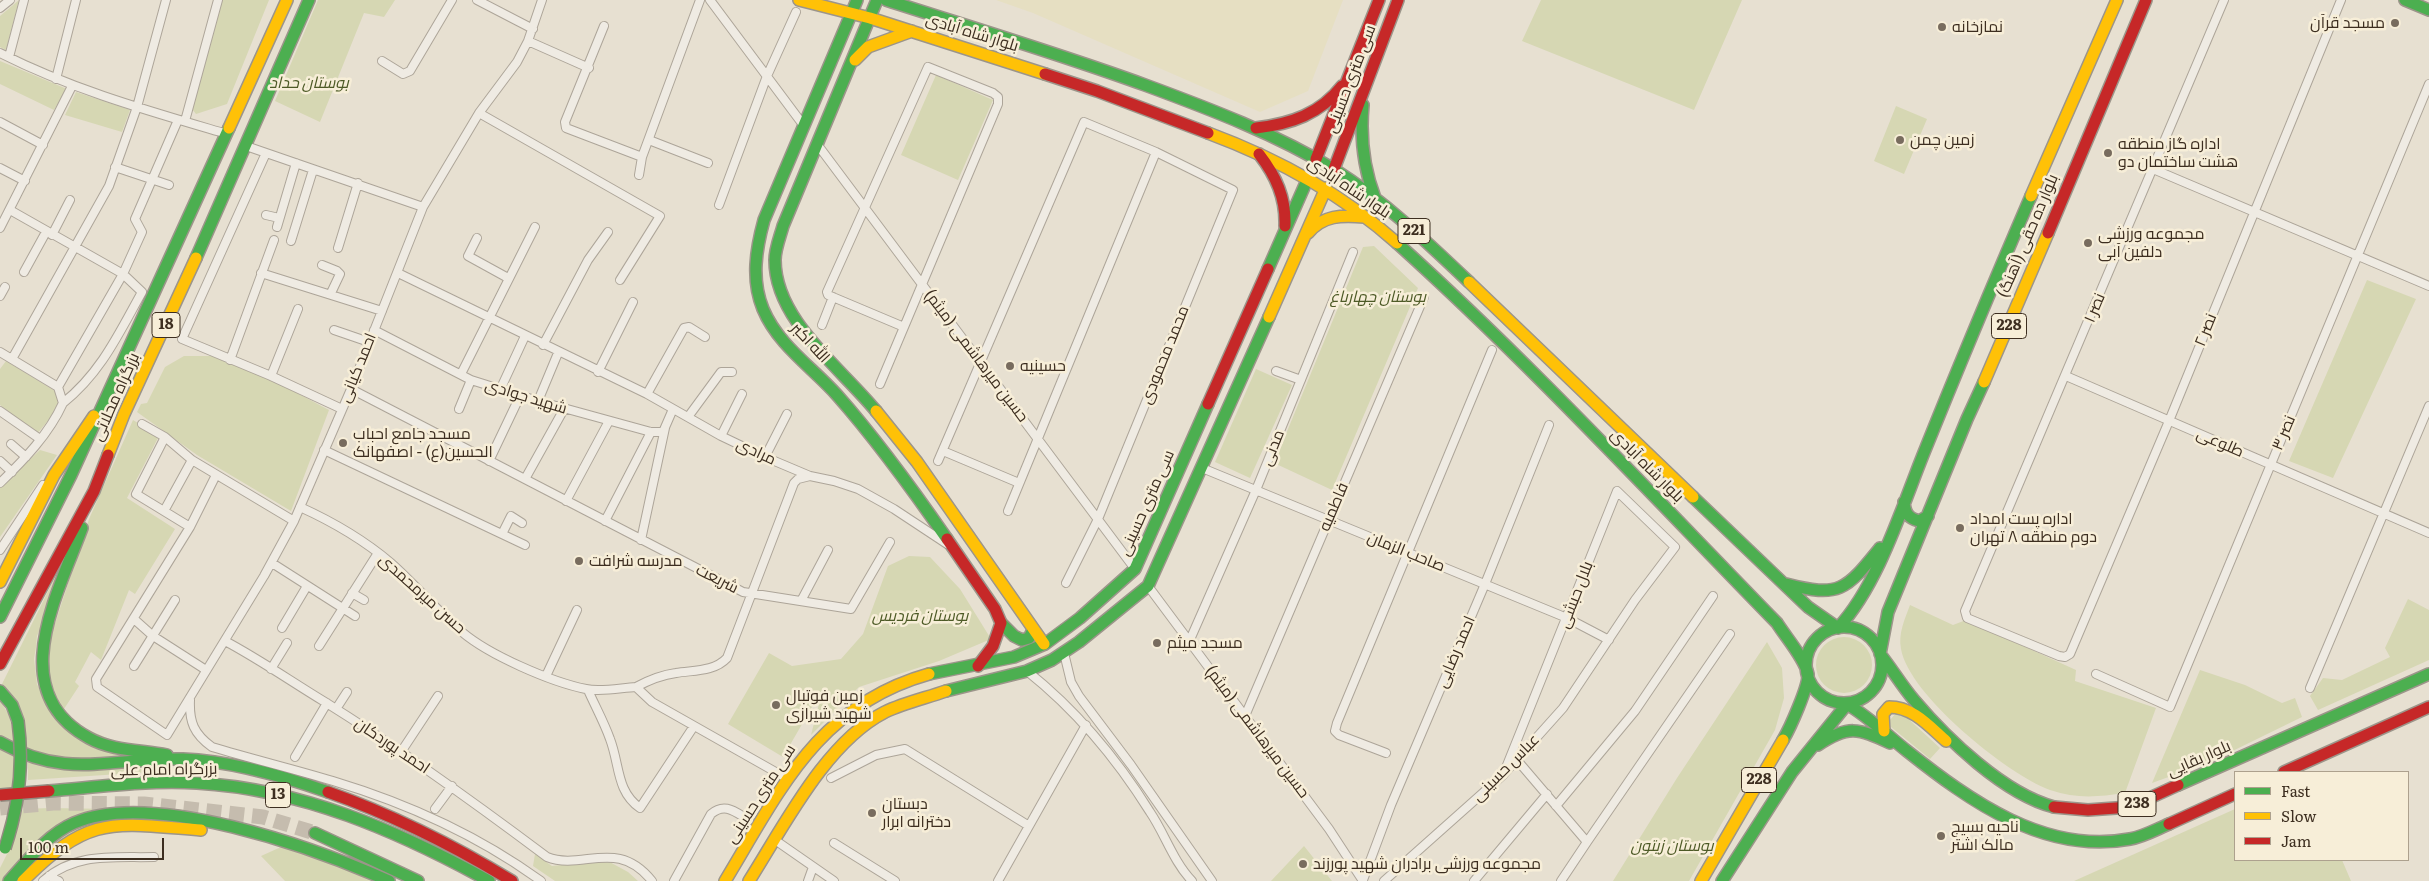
<!DOCTYPE html>
<html>
<head>
<meta charset="utf-8">
<style>
	body { margin:0 }
	#map { position:relative; width:2429px; height:881px; overflow:hidden; background:#e7e0d1; font-family:Literata,serif }
	canvas { display:block }
	.legend { position:absolute; left:2234px; top:771px; width:175px; height:90px; box-sizing:border-box; background:#f7eed8; border:1px solid #ada18e; margin:0; padding:6px 9px; list-style:none; font-size:15px; color:#3d2e20 }
	.legend li { display:flex; align-items:center; gap:10px; height:25px }
	.legend b { width:25px; border:1px solid #ada18e }
	.scale { position:absolute; left:20px; top:838px; width:144px; height:22px; box-sizing:border-box; border:2px solid #3d2e20; border-top:0; padding-left:6px; font-size:15px; line-height:18px; white-space:nowrap; color:#3d2e20; -webkit-text-stroke:4px #f7eed8; paint-order:stroke }
</style>
</head>
<body>
<div id="map">
<canvas width="2429" height="881"></canvas>
<ul class="legend">
<li><b style="height:6px;background:#4caf50"></b>Fast</li>
<li><b style="height:6px;background:#ffc107"></b>Slow</li>
<li><b style="height:6px;background:#c62828"></b>Jam</li>
</ul>
<div class="scale">100 m</div>
</div>
<script>
const g = document.querySelector('canvas').getContext('2d');
g.lineJoin = 'round';
function fillPath(path, color) { g.fillStyle = color; g.fill(path, 'evenodd'); }
function stroke(path, color, width, dash) { g.strokeStyle = color; g.lineWidth = width; g.lineCap = dash ? 'butt' : 'round'; g.setLineDash(dash || []); g.stroke(path); }
function label(font, color, halo, rows, align = 'center') {
  g.font = font + ' Literata,Cairo,serif'; g.lineWidth = 5; g.setLineDash([]); g.textBaseline = 'middle'; g.strokeStyle = halo; g.fillStyle = color; for (const [text, x, y, turn = 0] of rows) {
    g.save(); g.translate(x, y); g.rotate((+turn || 0) * Math.PI / 180); g.textAlign = isNaN(turn) ? turn : align; if (halo) g.strokeText(text, 0, 0); g.fillText(text, 0, 0); g.restore();
  }
}
fillPath(new Path2D(`
	M 996,0 L 1343,0 L 1308,91 L 1260,112 L 1033,13 Z`), '#e6dfc2');
fillPath(new Path2D(`
	M 19,0 L 6,50 L 0,47 L 0,16 Z
	M 222,0 L 269,0 L 227,104 L 196,114 L 192,109 Z
	M 318,0 L 395,0 L 384,17 L 364,13 L 320,122 L 275,101 Z
	M 1541,0 L 1742,0 L 1694,110 L 1522,41 Z
	M 0,61 L 67,89 L 54,110 L 0,84 Z
	M 936,75 L 993,100 L 958,180 L 901,155 Z
	M 76,92 L 130,110 L 122,132 L 65,115 Z
	M 1896,106 L 1927,119 L 1904,174 L 1874,161 Z
	M 1374,246 L 1418,288 L 1332,490 L 1274,463 L 1363,247 Z
	M 2367,280 L 2416,299 L 2333,478 L 2289,461 Z
	M 184,356 L 212,356 L 234,365 L 235,363 L 278,383 L 329,410 L 291,511 L 197,455 L 137,412 L 141,404 L 147,403 L 165,367 Z
	M 6,361 L 55,391 L 58,403 L 50,418 L 37,434 L 0,405 L 0,369 Z
	M 1256,369 L 1292,385 L 1250,478 L 1215,462 Z
	M 133,420 L 159,436 L 127,498 L 175,529 L 135,594 L 129,590 L 101,660 L 91,652 L 75,682 L 79,686 L 62,712 L 53,699 L 45,654 L 89,519 Z
	M 40,450 L 57,455 L 0,537 L 0,487 Z
	M 81,525 L 37,636 L 36,647 L 34,659 L 37,684 L 51,714 L 154,758 L 102,761 L 28,754 L 2,684 Z
	M 909,556 L 930,557 L 960,589 L 991,639 L 939,661 L 859,687 L 811,735 L 823,688 L 783,757 L 728,724 L 769,653 L 792,666 L 841,659 L 863,634 L 888,566 Z
	M 2408,599 L 2429,610 L 2429,660 L 2318,710 L 2310,696 L 2323,678 L 2342,680 L 2390,657 L 2385,648 Z
	M 1910,605 L 1953,625 L 1966,620 L 2076,670 L 2075,681 L 2156,708 L 2125,793 C 2097,797 2077,799 2050,790 C 2007,774 1909,695 1901,649 C 1898,633 1905,619 1910,605 Z
	M1816 665a28 28 0 1 1 56 0a28 28 0 1 1-56 0Z
	M 1767,642 L 1782,668 L 1784,698 L 1775,730 L 1689,881 L 1613,881 L 1677,778 Z
	M 2200,670 L 2245,685 L 2282,703 L 2295,698 L 2302,717 L 2210,762 L 2152,783 Z
	M 0,700 L 10,717 L 16,747 L 0,737 Z
	M 1896,713 L 1903,714 L 1940,748 L 1930,759 L 1891,727 L 1890,720 Z
	M 0,745 L 16,756 L 16,787 L 0,789 Z
	M 28,761 L 166,771 L 28,780 Z
	M 50,808 L 113,809 L 3,881 L 0,881 L 0,868 L 10,848 L 23,809 Z
	M 2235,809 L 2235,860 L 2342,860 L 2351,881 L 2074,881 Z
	M 1304,846 L 1332,881 L 1271,881 Z
	M 281,847 L 386,881 L 285,881 L 261,856 Z
	M 535,854 L 552,866 L 606,860 L 628,872 L 638,881 L 555,881 L 533,866 Z`), '#d6d7b3');
stroke(new Path2D(`
	M 0,808 L 53,803 L 144,804 L 263,817 L 315,833`), '#c5bcae', 15, [15, 8]);
const street = new Path2D(`
	M 477,0 L 533,29
	M 710,0 L 804,126
	M 2224,0 L 1965,611 L 1967,618 L 2059,656 L 2065,657 L 2070,654 L 2169,421 L 2341,0
	M 0,8 L 10,0
	M 604,26 L 565,122 L 566,128 L 642,157
	M 528,41 L 589,68
	M 0,53 C 73,90 149,111 227,134
	M 9,57 L 24,0
	M 382,61 L 403,74 L 410,71 L 452,0
	M 56,79 L 76,0
	M 479,113 L 660,216 L 620,280
	M 185,121 L 218,0
	M 0,122 L 43,145
	M 649,140 L 708,163
	M 817,144 L 1135,569
	M 246,146 L 423,207
	M 266,153 L 182,339 L 271,376 L 342,409
	M 115,167 L 169,185
	M 0,168 L 25,181
	M 2153,169 L 2429,286
	M 639,175 L 642,157 L 700,0
	M 719,205 L 767,76 L 796,12
	M 10,210 L 123,274 L 142,292 C 119,333 101,373 63,403
	M 266,215 L 279,218
	M 277,227 L 296,163
	M 0,228 L 72,86
	M 52,235 L 70,200
	M 477,238 L 468,256 L 508,278
	M 291,241 L 313,170
	M 338,248 L 358,183
	M 322,265 L 337,271 L 340,274 L 331,293
	M 24,272 L 46,232
	M 261,273 L 382,311
	M 398,273 L 647,394 L 721,436 L 765,457 L 810,476 L 834,481 L 858,489 L 894,509 L 947,544
	M 0,296 L 5,287
	M 822,325 L 833,297
	M 334,330 L 369,342
	M 374,330 L 471,380 L 538,401 L 651,432 L 663,432 L 673,409
	M 543,345 L 588,260 L 608,232
	M 0,352 L 58,387
	M 12,359 L 109,186 L 137,107 L 166,0
	M 230,360 L 274,240
	M 1276,371 L 1301,380
	M 598,372 L 633,302
	M 461,374 L 535,227
	M 271,376 L 298,309
	M 2066,376 L 2429,533
	M 880,384 L 998,104 L 998,97 L 993,93 L 928,67 L 827,292 L 828,295 L 904,327
	M 58,387 L 123,274 L 142,232 L 135,219 L 178,120
	M 351,389 L 743,592 L 851,609 L 890,542
	M 500,390 L 525,336
	M 647,394 L 684,328 L 689,327 L 705,337
	M 538,401 L 558,353
	M 459,409 L 471,380
	M 0,411 L 40,439
	M 688,417 L 721,372 L 732,372
	M 142,424 L 165,437 L 192,460 L 294,521
	M 721,436 L 742,394
	M 165,437 L 136,494 L 190,527
	M 11,444 L 26,457
	M 324,450 L 525,545
	M 943,451 L 1019,483
	M 765,457 L 787,414
	M 0,461 L 12,472
	M 489,461 L 520,396
	M 938,461 L 1084,122 L 1156,152 L 1233,190 L 1098,519 L 1066,583
	M 1202,468 L 1567,618 L 1609,640
	M 216,475 L 190,527 L 96,679 L 97,687 L 167,735 L 264,576 L 294,521 L 351,389 L 423,207 L 479,113 L 517,62 L 528,41 L 542,0
	M 525,479 L 564,409
	M 0,483 C 24,460 49,434 63,403 L 58,387
	M 566,501 L 609,421
	M 300,507 C 331,521 365,541 391,563 C 416,585 437,611 462,632 C 489,655 551,682 586,689 C 601,692 620,688 636,687 L 652,702 L 788,779
	M 164,511 L 192,460
	M 1008,511 L 1156,152
	M 605,521 L 651,432
	M 502,534 L 511,516 L 522,523
	M 641,540 L 665,428
	M 0,550 L 43,485
	M 272,563 L 355,616
	M 1148,586 L 1329,829 L 1363,881
	M 352,593 L 364,600
	M 801,601 L 828,550
	M 134,619 L 153,636 L 206,670
	M 282,628 L 307,586
	M 225,641 C 259,659 292,682 325,702 C 402,750 475,803 547,857 C 583,871 617,837 652,881
	M 1189,642 L 1256,490 L 1353,252
	M 319,646 L 378,553
	M 1064,653 L 1071,682 L 1079,696 L 1131,765 L 1212,881
	M 134,666 L 175,600
	M 271,669 L 287,643
	M 1027,671 C 1076,710 1117,759 1150,812 C 1165,834 1173,861 1192,881
	M 2096,674 L 2170,707 L 2429,84
	M 546,676 L 577,610
	M 636,687 C 649,680 661,675 676,673 C 693,670 714,672 727,658 L 794,483 L 798,479 L 810,476
	M 2310,688 L 2429,406
	M 588,690 C 595,706 604,722 610,739 C 620,765 616,791 640,808 L 694,726
	M 190,700 C 189,722 194,734 212,747 C 252,759 293,769 333,781 C 406,803 479,836 541,881
	M 336,709 L 347,692
	M 1245,716 L 1424,297
	M 401,752 L 438,696
	M 1386,753 L 1339,735 L 1335,731 L 1337,723 L 1492,350
	M 295,757 L 327,703
	M 1517,760 L 1587,842 L 1561,881
	M 831,778 L 876,755 L 905,749 L 1029,826
	M 1556,806 L 1635,711 L 1713,596
	M 435,809 L 452,786
	M 775,840 L 834,881
	M 1587,842 L 1730,634
	M 834,843 L 895,881
	M 49,876 L 59,881
	M 1363,880 L 1391,805 L 1485,584 L 1549,425
	M 43,881 C 75,852 114,858 154,857
	M 674,881 L 711,814 C 725,802 735,812 749,820
	M 808,881 L 813,867
	M 998,881 L 1086,725
	M 1384,881 L 1503,775 L 1563,708 L 1635,600 L 1675,547 L 1617,491 L 1503,775
	M 1474,881 L 1547,794`);
const fast = new Path2D(`
	M 857,0 L 764,220 C 756,249 751,280 763,309 C 778,345 812,367 837,395 C 877,440 913,490 947,539
	M 886,0 C 973,28 1060,54 1145,85 C 1210,109 1276,134 1335,170 C 1384,201 1427,242 1469,282
	M 2405,0 L 2429,10
	M 1363,105 C 1360,138 1363,167 1375,198
	M 1397,243 C 1530,363 1652,495 1777,623 C 1785,636 1805,659 1808,674 C 1809,686 1790,728 1783,740
	M 196,258 L 309,0
	M 1268,269 L 1308,178
	M 1984,382 L 1967,419 L 1888,612 L 1880,654 C 1892,669 1902,686 1914,700 C 1947,739 2004,794 2054,807
	M 876,411 C 840,367 775,320 775,260 C 775,249 780,237 783,226 L 877,0
	M 1693,497 L 1808,607 L 1838,628 C 1878,585 1901,510 1923,455 C 1958,368 1994,282 2031,196
	M 1904,502 C 1905,513 1908,518 1919,521 L 1928,516
	M 82,528 C 57,596 4,692 89,738 C 112,751 142,750 167,755
	M 1786,584 C 1840,598 1846,590 1880,548
	M 0,617 L 71,475 L 229,128
	M 1001,623 L 1014,636 L 1022,640 L 1029,638 L 1033,630
	M1806 665a38 38 0 1 1 76 0a38 38 0 1 1-76 0Z
	M 929,674 L 1014,657 L 1045,644 L 1080,618 L 1135,569 L 1208,404
	M 0,691 L 12,705 L 18,721
	M 946,691 L 1027,671 L 1052,660 L 1079,642 L 1148,586 L 1269,317
	M 0,742 C 68,781 112,757 183,759 C 231,761 283,776 328,792
	M 1818,745 C 1848,725 1858,728 1890,743
	M 2178,785 L 2429,674
	M 49,791 C 98,787 147,780 197,783 C 302,789 398,831 489,881
	M 315,833 L 418,881
	M 9,881 C 27,861 48,834 74,823 C 152,789 315,848 389,881
	M 1722,881 L 1792,772 L 1847,704 C 1869,717 1887,735 1907,751 C 1970,801 2045,855 2130,839 C 2143,837 2157,829 2169,824`);
const slow = new Path2D(`
	M 799,0 L 870,18 L 1045,74
	M 855,60 L 868,47 L 912,31
	M 229,128 L 287,0
	M 1208,133 C 1278,159 1341,193 1397,243
	M 2031,196 L 2117,0
	M 1308,233 C 1323,215 1342,215 1364,217
	M 1469,282 L 1693,497
	M 1269,317 L 1326,188
	M 1984,382 L 2048,233
	M 876,411 L 917,462 L 1044,644
	M 108,455 L 124,414 L 196,258
	M 0,582 L 54,475 L 94,416
	M 1884,731 L 1883,714 L 1889,707 C 1913,707 1929,726 1946,741
	M 23,881 C 90,814 112,823 201,830
	M 725,881 C 780,790 818,705 929,674
	M 749,881 C 784,826 826,742 885,712 C 904,703 926,698 946,691
	M 1701,881 L 1783,740`);
const jam = new Path2D(`
	M 1045,74 L 1097,91 L 1208,133
	M 1256,128 C 1291,124 1320,114 1342,86
	M 1259,154 C 1276,176 1286,198 1285,226
	M 1316,159 L 1379,0
	M 1334,169 L 1398,0
	M 2048,233 L 2146,0
	M 1208,404 L 1268,269
	M 947,539 L 995,609 L 1001,623 L 993,646 L 978,666
	M 0,664 L 94,491 L 108,455
	M 2284,772 L 2429,707
	M 328,792 C 393,815 453,845 512,881
	M 2054,807 L 2088,810 L 2130,807 L 2178,785
	M 2169,824 L 2235,794`);
stroke(street, '#ada599', 10);
stroke(fast, '#9c958a', 14);
stroke(slow, '#9c958a', 14);
stroke(jam, '#9c958a', 14);
stroke(street, '#efebe3', 8);
stroke(fast, '#4caf50', 11);
stroke(slow, '#ffc107', 11);
stroke(jam, '#c62828', 11);
const fastBridge = new Path2D(`
	M 5,848 C 19,806 24,765 18,721`);
const jamBridge = new Path2D(`
	M 0,795 L 49,791`);
stroke(fastBridge, '#928b80', 14, []);
stroke(jamBridge, '#928b80', 14, []);
stroke(fastBridge, '#4caf50', 11);
stroke(jamBridge, '#c62828', 11);
for (const [x, y, r, color] of [
	[2395,23,5,"#786c5e"],
	[1942,27,5,"#786c5e"],
	[1900,140,5,"#786c5e"],
	[2108,153,5,"#786c5e"],
	[2088,243,5,"#786c5e"],
	[1010,366,5,"#786c5e"],
	[343,443,5,"#786c5e"],
	[1960,528,5,"#786c5e"],
	[579,561,5,"#786c5e"],
	[1157,643,5,"#786c5e"],
	[776,705,5,"#786c5e"],
	[872,813,5,"#786c5e"],
	[1941,836,5,"#786c5e"],
	[1303,864,5,"#786c5e"]
]) { const dot = new Path2D(); dot.arc(x, y, r, 0, 2 * Math.PI); g.fillStyle = color; g.fill(dot); stroke(dot, '#f7eed8', 2); }
for (const [x, y, w] of [
	[1414,231,32],
	[166,325,28],
	[2009,326,35],
	[1759,780,35],
	[278,795,25],
	[2137,804,38]
]) { const box = new Path2D(); box.roundRect(x - w / 2, y - 12.5, w, 25, 4); g.fillStyle = '#f7eed8'; g.fill(box); stroke(box, '#3d2e20', 1); }
label('bold 15px', '#3d2e20', null, [
	["221",1414,231],
	["18",166,325],
	["228",2009,326],
	["228",1759,780],
	["13",278,795],
	["238",2137,804]
]);
label('16px', '#3d2e20', '#f7eed8', [
	["مسجد قرآن",2385,23,"right"],
	["نمازخانه",1952,27],
	["زمین چمن",1910,140],
	["اداره گاز منطقه",2118,144],
	["هشت ساختمان دو",2118,162],
	["مجموعه ورزشی",2098,234],
	["دلفین آبی",2098,252],
	["حسینیه",1020,366],
	["مسجد جامع احباب",353,434],
	["الحسین(ع) - اصفهانک",353,452],
	["اداره پست امداد",1970,519],
	["دوم منطقه ۸ تهران",1970,537],
	["مدرسه شرافت",589,561],
	["مسجد میثم",1167,643],
	["زمین فوتبال",786,696],
	["شهید شیرازی",786,714],
	["دبستان",882,804],
	["دخترانه ابرار",882,822],
	["ناحیه بسیج",1951,827],
	["مالک اشتر",1951,845],
	["مجموعه ورزشی برادران شهید پورزند",1313,864]
], 'left');
label('16px', '#3d2e20', '#f7eed8', [
	["بلوار شاه آبادی",972,33,17],
	["سی متری حسینی",1351,79,-69],
	["بلوار شاه آبادی",1349,188,34],
	["بلوار ده حقی (آهنگ)",2028,236,-67],
	["نصر ۱",2095,308,-67],
	["نصر ۲",2206,330,-68],
	["الله اکبر",810,343,47],
	["محمد محمودی",1165,355,-68],
	["حسین میرهاشمی (میثم)",976,356,53],
	["احمد کیانی",358,368,-68],
	["بزرگراه محلاتی",116,397,-66],
	["شهید جوادی",526,397,17],
	["نصر ۳",2284,433,-67],
	["طلوعی",2220,443,24],
	["مدنی",1273,448,-68],
	["مرادی",756,452,25],
	["بلوار شاه آبادی",1647,466,45],
	["سی متری حسینی",1147,503,-66],
	["فاطمیه",1334,507,-67],
	["صاحب الزمان",1406,552,22],
	["شریعت",717,579,27],
	["حسن میرمحمدی",422,594,42],
	["بلال حبشی",1576,595,-69],
	["احمد رضایی",1456,652,-67],
	["حسین میرهاشمی (میثم)",1257,732,53],
	["احمد پوردکان",392,746,34],
	["بلوار بقایی",2199,759,-24],
	["عباس حسینی",1506,768,-45],
	["بزرگراه امام علی",164,770,-1],
	["سی متری حسینی",761,794,-57]
]);
label('italic 16px', '#4d5a26', '#f7eed8', [
	["بوستان حداد",309,83],
	["بوستان چهارباغ",1378,297],
	["بوستان فردیس",920,616],
	["بوستان زیتون",1672,846]
]);
</script>
</body>
</html>
